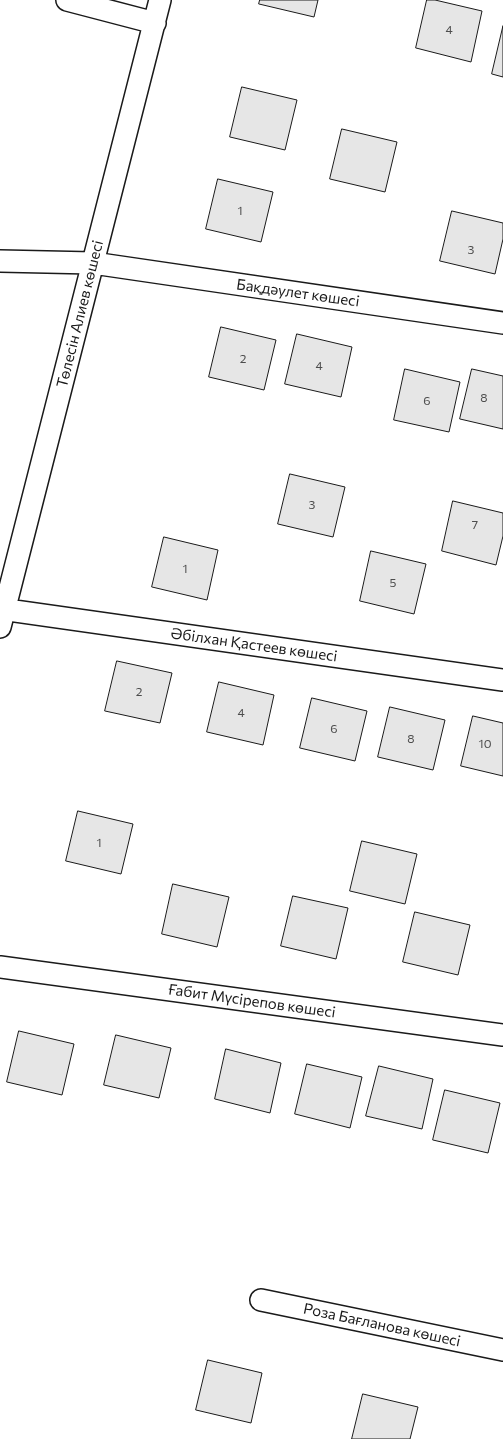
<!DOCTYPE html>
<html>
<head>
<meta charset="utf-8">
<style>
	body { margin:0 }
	canvas { display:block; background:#fff }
</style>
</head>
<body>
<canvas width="503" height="1439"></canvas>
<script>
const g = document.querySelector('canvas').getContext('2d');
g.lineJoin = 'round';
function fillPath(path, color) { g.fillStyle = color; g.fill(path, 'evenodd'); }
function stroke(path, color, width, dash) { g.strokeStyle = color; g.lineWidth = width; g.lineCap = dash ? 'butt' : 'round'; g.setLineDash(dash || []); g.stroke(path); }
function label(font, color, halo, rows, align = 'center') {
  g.font = font + ' Commissioner,sans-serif'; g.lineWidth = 4; g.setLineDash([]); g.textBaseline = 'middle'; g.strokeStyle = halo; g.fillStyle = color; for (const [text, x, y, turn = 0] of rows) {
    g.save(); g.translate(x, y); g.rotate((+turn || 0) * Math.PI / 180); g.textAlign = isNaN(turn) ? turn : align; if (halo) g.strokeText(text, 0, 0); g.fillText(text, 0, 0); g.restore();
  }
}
const building = new Path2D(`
	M 260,0 L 318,0 L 314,17 L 259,4 Z
	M 427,0 L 435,0 L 482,11 L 471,62 L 416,48 Z
	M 503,26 L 503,77 L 492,74 Z
	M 242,87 L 297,100 L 285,150 L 230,137 Z
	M 342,129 L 397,142 L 385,192 L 330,179 Z
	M 218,179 L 273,192 L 261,242 L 206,229 Z
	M 452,211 L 503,223 L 503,239 L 495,274 L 440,261 Z
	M 221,327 L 276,340 L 264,390 L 209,377 Z
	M 297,334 L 352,347 L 341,397 L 285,384 Z
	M 405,369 L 460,382 L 449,432 L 394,420 Z
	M 472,369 L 503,376 L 503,429 L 460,419 Z
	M 290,474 L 345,487 L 333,537 L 278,524 Z
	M 453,501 L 503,513 L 503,536 L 496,565 L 442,551 Z
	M 164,537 L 218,550 L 207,600 L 152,587 Z
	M 371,551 L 426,564 L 414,614 L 360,601 Z
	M 117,661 L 172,673 L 160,723 L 105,711 Z
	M 219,682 L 274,695 L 263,745 L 207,732 Z
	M 312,698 L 367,711 L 355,761 L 300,748 Z
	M 390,707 L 445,720 L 433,770 L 378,757 Z
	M 473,716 L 503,723 L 503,776 L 461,766 Z
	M 78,811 L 133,824 L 121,874 L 66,861 Z
	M 362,841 L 417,854 L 405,904 L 350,891 Z
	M 173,884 L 229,897 L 217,947 L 162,934 Z
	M 293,896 L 348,908 L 336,959 L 281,946 Z
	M 415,912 L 470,925 L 458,975 L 403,962 Z
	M 19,1031 L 74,1044 L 62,1095 L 7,1082 Z
	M 116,1035 L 171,1048 L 159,1098 L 104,1085 Z
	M 226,1049 L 281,1063 L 270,1113 L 215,1099 Z
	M 307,1064 L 362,1077 L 350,1128 L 295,1114 Z
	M 379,1066 L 433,1079 L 422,1129 L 366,1116 Z
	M 445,1090 L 500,1103 L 488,1153 L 433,1140 Z
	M 208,1360 L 262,1373 L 251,1423 L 196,1410 Z
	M 363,1394 L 418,1407 L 410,1439 L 352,1439 Z`);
fillPath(building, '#e6e6e6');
stroke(building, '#1a1a1a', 1);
const street = new Path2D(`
	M 67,0 L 155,23
	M 0,261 L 93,263 L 503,323
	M 0,609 L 503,680
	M 0,627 L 160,0
	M 0,967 L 503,1035
	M 261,1300 L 503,1350`);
stroke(street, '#1a1a1a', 24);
stroke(street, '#fff', 21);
label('12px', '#4d4d4d', null, [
	["4",449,30],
	["1",240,211],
	["3",471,250],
	["2",243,359],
	["4",319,366],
	["8",484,398],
	["6",427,401],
	["3",312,505],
	["7",475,525],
	["1",185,569],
	["5",393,583],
	["2",139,692],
	["4",241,713],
	["6",334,729],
	["8",411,739],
	["10",485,744],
	["1",99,843]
]);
label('15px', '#1a1a1a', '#fff', [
	["Бақдәулет көшесi",298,293,8],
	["Төлесін Алиев көшесі",80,314,-76],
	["Әбілхан Қастеев көшесi",254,645,8],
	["Ғабит Мүсірепов көшесi",252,1001,8],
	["Роза Бағланова көшесi",382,1325,12]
]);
</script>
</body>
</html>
